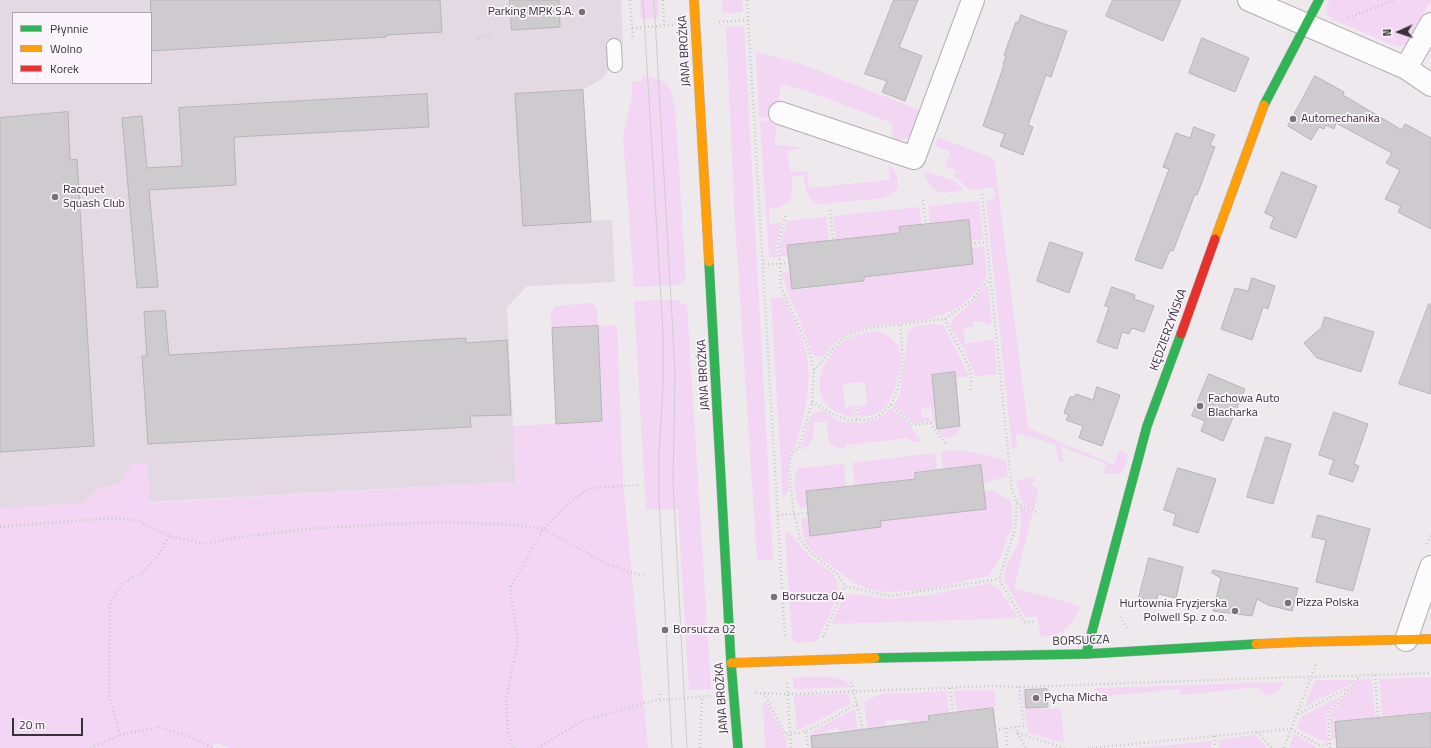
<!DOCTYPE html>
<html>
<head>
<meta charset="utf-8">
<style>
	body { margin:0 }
	#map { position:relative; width:1431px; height:748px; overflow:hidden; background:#ede9ed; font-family:"Titillium Web",sans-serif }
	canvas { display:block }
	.legend { position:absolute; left:12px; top:12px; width:140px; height:72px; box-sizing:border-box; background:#fcf4fc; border:1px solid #ada6ad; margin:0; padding:5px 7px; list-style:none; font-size:12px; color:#363236 }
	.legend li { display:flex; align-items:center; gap:8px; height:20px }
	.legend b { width:20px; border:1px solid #ada6ad }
	.north { position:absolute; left:1379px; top:12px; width:40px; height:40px; -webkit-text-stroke:3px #fcf4fc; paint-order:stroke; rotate:267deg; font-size:11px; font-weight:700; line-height:16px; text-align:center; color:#363236 }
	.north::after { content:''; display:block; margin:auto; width:14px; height:18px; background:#363236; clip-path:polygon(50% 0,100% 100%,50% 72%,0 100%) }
	.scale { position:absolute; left:12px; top:718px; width:71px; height:18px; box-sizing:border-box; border:2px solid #363236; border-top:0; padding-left:5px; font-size:12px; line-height:14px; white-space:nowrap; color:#363236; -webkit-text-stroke:3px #fcf4fc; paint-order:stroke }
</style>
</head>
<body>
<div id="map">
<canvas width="1431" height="748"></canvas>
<ul class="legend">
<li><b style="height:5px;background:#30b455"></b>Płynnie</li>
<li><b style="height:5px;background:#ff9f0a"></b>Wolno</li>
<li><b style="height:5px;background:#e5322d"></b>Korek</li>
</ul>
<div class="north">N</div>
<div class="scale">20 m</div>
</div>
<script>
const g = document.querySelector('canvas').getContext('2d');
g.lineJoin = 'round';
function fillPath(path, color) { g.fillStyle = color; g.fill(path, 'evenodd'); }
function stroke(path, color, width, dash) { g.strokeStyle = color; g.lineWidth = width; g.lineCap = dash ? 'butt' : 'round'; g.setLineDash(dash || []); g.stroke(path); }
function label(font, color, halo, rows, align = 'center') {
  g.font = font + ' "Titillium Web",sans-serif'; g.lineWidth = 3.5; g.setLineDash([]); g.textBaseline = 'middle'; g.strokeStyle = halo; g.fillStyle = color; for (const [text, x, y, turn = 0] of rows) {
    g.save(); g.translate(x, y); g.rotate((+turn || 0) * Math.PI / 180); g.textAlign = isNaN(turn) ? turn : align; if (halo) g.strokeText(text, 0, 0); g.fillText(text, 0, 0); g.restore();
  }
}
fillPath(new Path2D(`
	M 0,0 L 621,0 L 623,44 L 621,50 L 603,78 L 583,90 L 591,221 L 612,220 L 615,282 L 527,286 L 507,307 L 516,486 L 509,482 L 149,502 L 0,521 ZM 13,13 L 151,13 L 151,83 L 13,83 Z`), '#e3d9e3');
fillPath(new Path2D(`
	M 640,0 L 658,0 L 659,18 L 641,19 Z
	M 722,0 L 742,0 L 743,12 L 723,13 Z
	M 1330,0 L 1431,0 L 1406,44 L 1398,47 L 1332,19 C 1325,13 1326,8 1330,0 Z
	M 744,26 L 773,559 L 757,561 L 735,220 L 726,27 Z
	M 756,52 L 759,52 L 804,65 L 924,112 C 917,126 912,141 893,142 L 892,123 L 813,93 L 781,84 L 777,116 L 759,118 Z
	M 643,75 C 670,83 668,80 675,107 L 686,279 L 677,285 L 634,287 L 623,135 L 632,98 L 632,81 L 644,81 Z
	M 777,120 L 774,144 L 804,148 L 787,151 L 791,172 L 807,171 L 809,188 L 890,180 L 889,164 L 897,174 L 898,187 L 892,194 L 884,198 L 821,204 C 806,202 805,187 804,175 L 792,177 C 793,200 793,205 769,209 L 769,224 L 782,222 L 776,244 L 777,257 L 769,257 L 760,121 Z
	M 938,137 L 994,159 L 1028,428 L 1114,465 L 1119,450 L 1128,454 C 1123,475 1124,474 1103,474 L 1106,464 L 1060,446 L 1064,462 L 1059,461 L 1055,444 L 1016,433 L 1017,449 L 1012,448 L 986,200 L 995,198 L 994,187 L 969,190 L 957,178 L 954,177 L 956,170 L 945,167 L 950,152 L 935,146 Z
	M 924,171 L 954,181 L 964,190 L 942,193 C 931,189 926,181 924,171 Z
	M 979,201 L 983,239 L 971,240 L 968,220 L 930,224 L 928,206 Z
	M 919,207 L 922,225 L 899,227 L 900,233 L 836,239 L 833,216 Z
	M 826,217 L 829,240 L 788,244 L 788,256 L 781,256 L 780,245 L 787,221 Z
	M 984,247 L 987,275 L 983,283 L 966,302 L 956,309 L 925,320 L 873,326 L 851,332 L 837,340 L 823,356 L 819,357 L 813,355 L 785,284 L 782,273 L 790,272 L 793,290 L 864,282 L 864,278 L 973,264 L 972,248 Z
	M 985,287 L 988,287 L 992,322 L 986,325 L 985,321 L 973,322 L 973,327 L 963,328 L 965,344 L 994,339 L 997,374 L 976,376 L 963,347 L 950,326 L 954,318 L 971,304 Z
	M 781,297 L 785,300 C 792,316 805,342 807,357 C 812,389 803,421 794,451 L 791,452 L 788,466 L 789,488 L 783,499 L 771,298 Z
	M 677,300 L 687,306 L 711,689 L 689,690 L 678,509 L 646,510 L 634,301 Z
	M 592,303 L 597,308 L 598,326 L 617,325 L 623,481 L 648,748 L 231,748 L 214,742 L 212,748 L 0,748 L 0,508 L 83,503 L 99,488 L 120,483 L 131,464 L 148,462 L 149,503 L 509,482 L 516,486 L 513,426 L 602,421 L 598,326 L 552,328 C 551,320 549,312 556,306 Z
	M 928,324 L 943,325 L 969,376 L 956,378 L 955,372 L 932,375 L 937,429 L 960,427 L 955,436 L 945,439 C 934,427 933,422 931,406 L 921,408 L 922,418 L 929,417 L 930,421 L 912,423 L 894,405 L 900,394 L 908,332 L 915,326 Z
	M 872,331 C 882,330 896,339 899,349 C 904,362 894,401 882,410 C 876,415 867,416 859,417 L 858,406 L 867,405 L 865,382 L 843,384 L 845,407 L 854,406 L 855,417 C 820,414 810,385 829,357 C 832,353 836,347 841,343 C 850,336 862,334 872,331 Z
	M 891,408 L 911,427 L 921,441 L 911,442 L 907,438 L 846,445 L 846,449 C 826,448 828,438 827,422 L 814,422 C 813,436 815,443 801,451 L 809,419 C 812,413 818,412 824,411 C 827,413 829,415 832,417 C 851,428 877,423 891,408 Z
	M 951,451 C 970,450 988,455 1006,461 L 1008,476 L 983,483 L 980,464 L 943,469 L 941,452 Z
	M 935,453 L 937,470 L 915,472 L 915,478 L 855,485 L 852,463 Z
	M 844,464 L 846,486 L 806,491 L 807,507 L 800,508 C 794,494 792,481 798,468 Z
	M 1030,477 L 1035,479 L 1030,486 L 1039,489 L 1034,509 L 1023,504 L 1016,481 Z
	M 984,491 L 993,491 L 1011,501 L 1013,526 L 1008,534 L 1001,557 L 988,576 C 953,583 895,601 861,586 C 851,582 842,574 833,567 C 823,560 810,552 805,540 C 802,534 802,525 801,518 L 808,518 L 810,536 L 881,527 L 880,521 L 986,509 Z
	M 1019,505 L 1033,510 L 1014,588 L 1071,603 L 1080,607 C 1075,618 1069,629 1057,634 C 1053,636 1046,636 1041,637 L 1037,616 L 1025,617 L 1005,582 C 1001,564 1019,551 1020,534 C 1022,525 1020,514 1019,505 Z
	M 785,531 C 797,538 801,549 811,558 C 818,564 829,569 835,577 C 845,591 823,627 817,641 L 798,643 L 792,640 Z
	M 990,583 L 1000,591 L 1018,618 L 832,624 C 837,614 840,598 851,594 L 890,599 L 928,595 Z
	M 793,677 L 836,677 L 845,680 L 851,687 L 794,689 Z
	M 1431,677 L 1431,712 L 1382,716 L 1380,679 Z
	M 1372,679 L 1375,717 L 1337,721 L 1336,717 L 1334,717 L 1336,738 L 1332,739 L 1330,715 L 1358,680 Z
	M 1315,680 L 1353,680 L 1351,684 L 1305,706 Z
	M 1284,682 C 1280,690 1276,694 1267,696 L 1258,687 L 1181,695 L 1180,689 L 1108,696 L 1108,699 L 1097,700 L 1095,688 Z
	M 994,690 L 996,706 L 957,711 L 954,691 Z
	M 1022,690 L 1025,690 L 1026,708 L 1061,709 L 1064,743 L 1028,733 Z
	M 947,691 L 949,712 L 927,715 L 927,720 L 910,723 L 909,719 L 885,721 L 886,725 L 867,728 L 864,702 L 881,694 Z
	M 848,694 L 850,704 L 801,729 L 797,730 L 794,695 Z
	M 1341,696 L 1326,714 L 1328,742 L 1318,739 L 1297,728 L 1301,717 Z
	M 763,702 L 766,702 L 786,739 L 787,748 L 765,748 Z
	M 855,709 L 857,729 L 838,731 L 838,728 L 837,727 L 818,735 L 819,748 L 811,748 L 810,733 Z
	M 1294,734 L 1317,748 L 1289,748 Z
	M 1255,735 L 1267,748 L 1219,748 L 1219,740 Z
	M 1211,741 L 1211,748 L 1139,748 Z`), '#f3d5f4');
const building = new Path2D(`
	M 151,0 L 440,0 L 442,32 L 386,35 L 386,37 L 151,51 Z
	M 510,0 L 559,0 L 560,27 L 512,30 Z
	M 894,0 L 918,0 L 899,47 L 922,56 L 905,101 L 882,92 L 887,81 L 865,74 Z
	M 1113,0 L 1181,0 L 1163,41 L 1106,16 Z
	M 1021,15 L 1041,23 L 1067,31 L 1051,77 L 1046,75 L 1028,125 L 1033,127 L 1023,155 L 1000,146 L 1005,134 L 983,126 L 1004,65 L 1003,64 L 1006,56 L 1004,55 L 1016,22 L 1018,23 Z
	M 1202,38 L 1249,58 L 1235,92 L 1189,73 Z
	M 1315,76 L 1344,92 L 1343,95 L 1402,130 L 1405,124 L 1431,138 L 1431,229 L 1398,212 L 1401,206 L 1385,199 L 1400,170 L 1386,163 L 1392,153 L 1336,123 L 1334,129 L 1326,125 L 1324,129 L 1319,127 L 1311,140 L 1288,126 Z
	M 583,90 L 591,222 L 523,226 L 515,94 Z
	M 427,94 L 429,127 L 234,137 L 236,185 L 149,190 L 158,287 L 137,288 L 122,118 L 142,116 L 147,168 L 182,166 L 179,108 Z
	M 68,112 L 70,160 L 77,159 L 94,446 L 0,452 L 0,118 Z
	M 1194,127 L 1215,135 L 1210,145 L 1215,147 L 1197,195 L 1195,194 L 1173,251 L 1170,250 L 1162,269 L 1135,260 L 1169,169 L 1163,167 L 1176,133 L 1190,138 Z
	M 1282,172 L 1317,186 L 1296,238 L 1270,228 L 1274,217 L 1265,213 Z
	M 969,220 L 973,264 L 864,277 L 864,281 L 792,289 L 787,245 L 900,233 L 899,227 Z
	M 1050,242 L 1083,253 L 1069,293 L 1037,281 Z
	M 1252,278 L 1275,286 L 1268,309 L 1263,307 L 1252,340 L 1221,329 L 1235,288 L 1248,291 Z
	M 1112,287 L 1135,295 L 1134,299 L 1154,306 L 1144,332 L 1132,328 L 1129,334 L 1122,332 L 1117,349 L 1097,342 L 1109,307 L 1105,306 Z
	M 1429,304 L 1431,304 L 1431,394 L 1399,384 Z
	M 165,311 L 169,355 L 466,338 L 466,343 L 507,340 L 511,415 L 470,416 L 471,427 L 148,444 L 142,356 L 147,356 L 144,312 Z
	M 1325,317 L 1374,332 L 1361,372 L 1317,358 L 1304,343 L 1321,328 Z
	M 598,326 L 602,421 L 556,424 L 552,328 Z
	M 955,372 L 960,426 L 937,429 L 932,375 Z
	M 1209,374 L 1245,389 L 1223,441 L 1201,431 L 1205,421 L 1192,416 Z
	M 1097,387 L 1120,395 L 1102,446 L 1079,438 L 1083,426 L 1066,420 L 1069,415 L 1064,413 L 1070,397 L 1074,397 L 1076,394 L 1093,400 Z
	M 1334,412 L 1368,424 L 1354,464 L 1359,466 L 1353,482 L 1329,474 L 1334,460 L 1319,455 Z
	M 1266,437 L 1291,444 L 1273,504 L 1247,497 Z
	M 981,465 L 986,509 L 880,521 L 881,527 L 810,536 L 806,491 L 915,479 L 915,473 Z
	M 1178,468 L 1216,479 L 1198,533 L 1173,525 L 1176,514 L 1164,510 Z
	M 1318,515 L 1370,529 L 1353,591 L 1316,582 L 1326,540 L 1312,537 Z
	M 1149,558 L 1183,567 L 1176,598 L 1158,594 L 1156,603 L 1139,598 Z
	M 1213,570 L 1298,588 L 1292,611 L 1268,605 L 1257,599 L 1252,616 L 1213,611 L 1221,578 L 1212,573 Z
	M 1047,689 L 1048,707 L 1026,708 L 1025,690 Z
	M 993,708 L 998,748 L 812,748 L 811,736 L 929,721 L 928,716 Z
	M 1431,713 L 1431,748 L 1337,748 L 1335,722 Z`);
fillPath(building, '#cecbce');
stroke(building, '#b7b4b7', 1);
const lane = new Path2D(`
	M 614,46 L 615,65`);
const street = new Path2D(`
	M 1249,0 L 1406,68 L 1431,85
	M 1406,68 L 1431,24
	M 780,113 L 914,158 L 973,0
	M 1406,640 L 1431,567`);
const fast = new Path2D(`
	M 1264,105 L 1319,0
	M 709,262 L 731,663 L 738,748
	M 1086,654 L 1147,426 L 1181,334
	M 875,658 L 1086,654 L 1256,644`);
const slow = new Path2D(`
	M 694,0 L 709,262
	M 1215,239 L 1264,105
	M 1256,644 L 1300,642 L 1431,639
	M 731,663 L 875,658`);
const jam = new Path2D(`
	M 1181,334 L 1215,239`);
stroke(lane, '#b2aeb2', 16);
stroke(street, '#b2aeb2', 24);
stroke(fast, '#b2aeb2', 10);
stroke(slow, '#b2aeb2', 10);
stroke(jam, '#b2aeb2', 10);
stroke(new Path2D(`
	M 630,0 L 633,39
	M 663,0 L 664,25
	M 747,0 L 785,638
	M 1348,18 L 1394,0
	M 719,22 L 749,20
	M 632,28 L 674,25
	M 478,39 L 492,33
	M 982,194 L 1012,490 L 1017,503 L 1015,529 L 999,579 L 1024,622 L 1034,622
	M 923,200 L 926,225
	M 830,210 L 833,240
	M 971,244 L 987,242
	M 789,263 L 780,264 L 781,287 L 809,350 L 814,370 L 812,402 L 799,448 L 792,453 L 789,466 L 791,488 L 794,514 L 800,539 L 811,553 L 837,574 L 845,586
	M 764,264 L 780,264 L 778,244 L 786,214
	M 945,319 C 951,338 966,355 971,374 C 972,379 971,386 970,390
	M 814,370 L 840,341 L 850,334 L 869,328 L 945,319 L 972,300 L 984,285 L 990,280
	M 812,402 C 823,408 833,415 845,419 C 850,421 857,420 863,420 C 906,416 904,357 900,325
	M 891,405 L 912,425 L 931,423 L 935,430 L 947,445
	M 856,406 L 857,420
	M 1017,503 L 1033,510 L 1038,514
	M 778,515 L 808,513
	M 0,527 L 110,518 L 136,520 L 169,536 L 205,544 L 233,538 L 306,529 L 375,525 L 441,522 L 516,525 L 543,529 L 609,565 L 644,576
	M 1427,544 L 1431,534
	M 1120,617 L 1128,629
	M 823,637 L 845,586 L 889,596 L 999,579
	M 1375,675 L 1378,718
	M 851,682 L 863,729
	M 787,683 L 791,748
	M 950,688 L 953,713
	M 756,693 L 788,694 L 993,686 L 1024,687 L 1295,677 L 1312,677 L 1431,673
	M 764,693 L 785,734 C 807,736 838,714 857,704
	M 659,699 L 659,693
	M 1298,714 L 1348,688
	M 1016,726 L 1017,733 L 1065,748
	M 1006,728 L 1007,748
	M 995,730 L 1024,726 L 1019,687
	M 806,732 L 808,748
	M 1257,732 L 1272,748
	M 1017,733 L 1026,748
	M 120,735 L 109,695 L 110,602 L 124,582 L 142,573 L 158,556 L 169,536
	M 1214,736 L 1215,748
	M 90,748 L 120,735 L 160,727 L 190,737 L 214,748
	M 514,748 L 508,732 L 506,699 L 518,640 L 510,588 L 543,529 L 574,499 L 590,488 L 639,485
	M 538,748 L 582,721 L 651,701 L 711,696
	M 700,748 L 702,696
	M 1088,748 L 1291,729 L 1316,664
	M 1284,748 L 1291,729 L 1319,745 L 1331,744
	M 1330,748 L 1328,714 L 1360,676`), '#c9c9c9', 2.5, [1, 3]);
stroke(lane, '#fcfcfc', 14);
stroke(street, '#fcfcfc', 22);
stroke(fast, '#30b455', 9);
stroke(slow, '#ff9f0a', 9);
stroke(jam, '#e5322d', 9);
stroke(new Path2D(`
	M 643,0 L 663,332 L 663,384 L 659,455 L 659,500 L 672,748
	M 654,0 L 675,371 L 673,482 L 687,748`), '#cecece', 1);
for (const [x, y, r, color] of [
	[582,12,4,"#767276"],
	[1293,119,4,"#767276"],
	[55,197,4,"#767276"],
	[1200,406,4,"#767276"],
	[774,597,4,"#767276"],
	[1288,603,4,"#767276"],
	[1235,611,4,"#767276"],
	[665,630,4,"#767276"],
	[1036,698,4,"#767276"]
]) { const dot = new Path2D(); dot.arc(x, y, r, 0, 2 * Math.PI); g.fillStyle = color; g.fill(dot); stroke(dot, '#fcf4fc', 1.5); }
label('12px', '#363236', '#fcf4fc', [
	["Parking MPK S.A.",574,12,"right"],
	["Automechanika",1301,119],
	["Racquet",63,190],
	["Squash Club",63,204],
	["Fachowa Auto",1208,399],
	["Blacharka",1208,413],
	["Borsucza 04",782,597],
	["Pizza Polska",1296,603],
	["Hurtownia Fryzjerska",1227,604,"right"],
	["Polwell Sp. z o.o.",1227,618,"right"],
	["Borsucza 02",673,630],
	["Pycha Micha",1044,698]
], 'left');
label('12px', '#363236', '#fcf4fc', [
	["JANA BROŻKA",685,51,-93],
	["KĘDZIERZYŃSKA",1169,330,-70],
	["JANA BROŻKA",704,375,-93],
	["BORSUCZA",1081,641,-2],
	["JANA BROŻKA",722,698,-94]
]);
</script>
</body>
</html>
